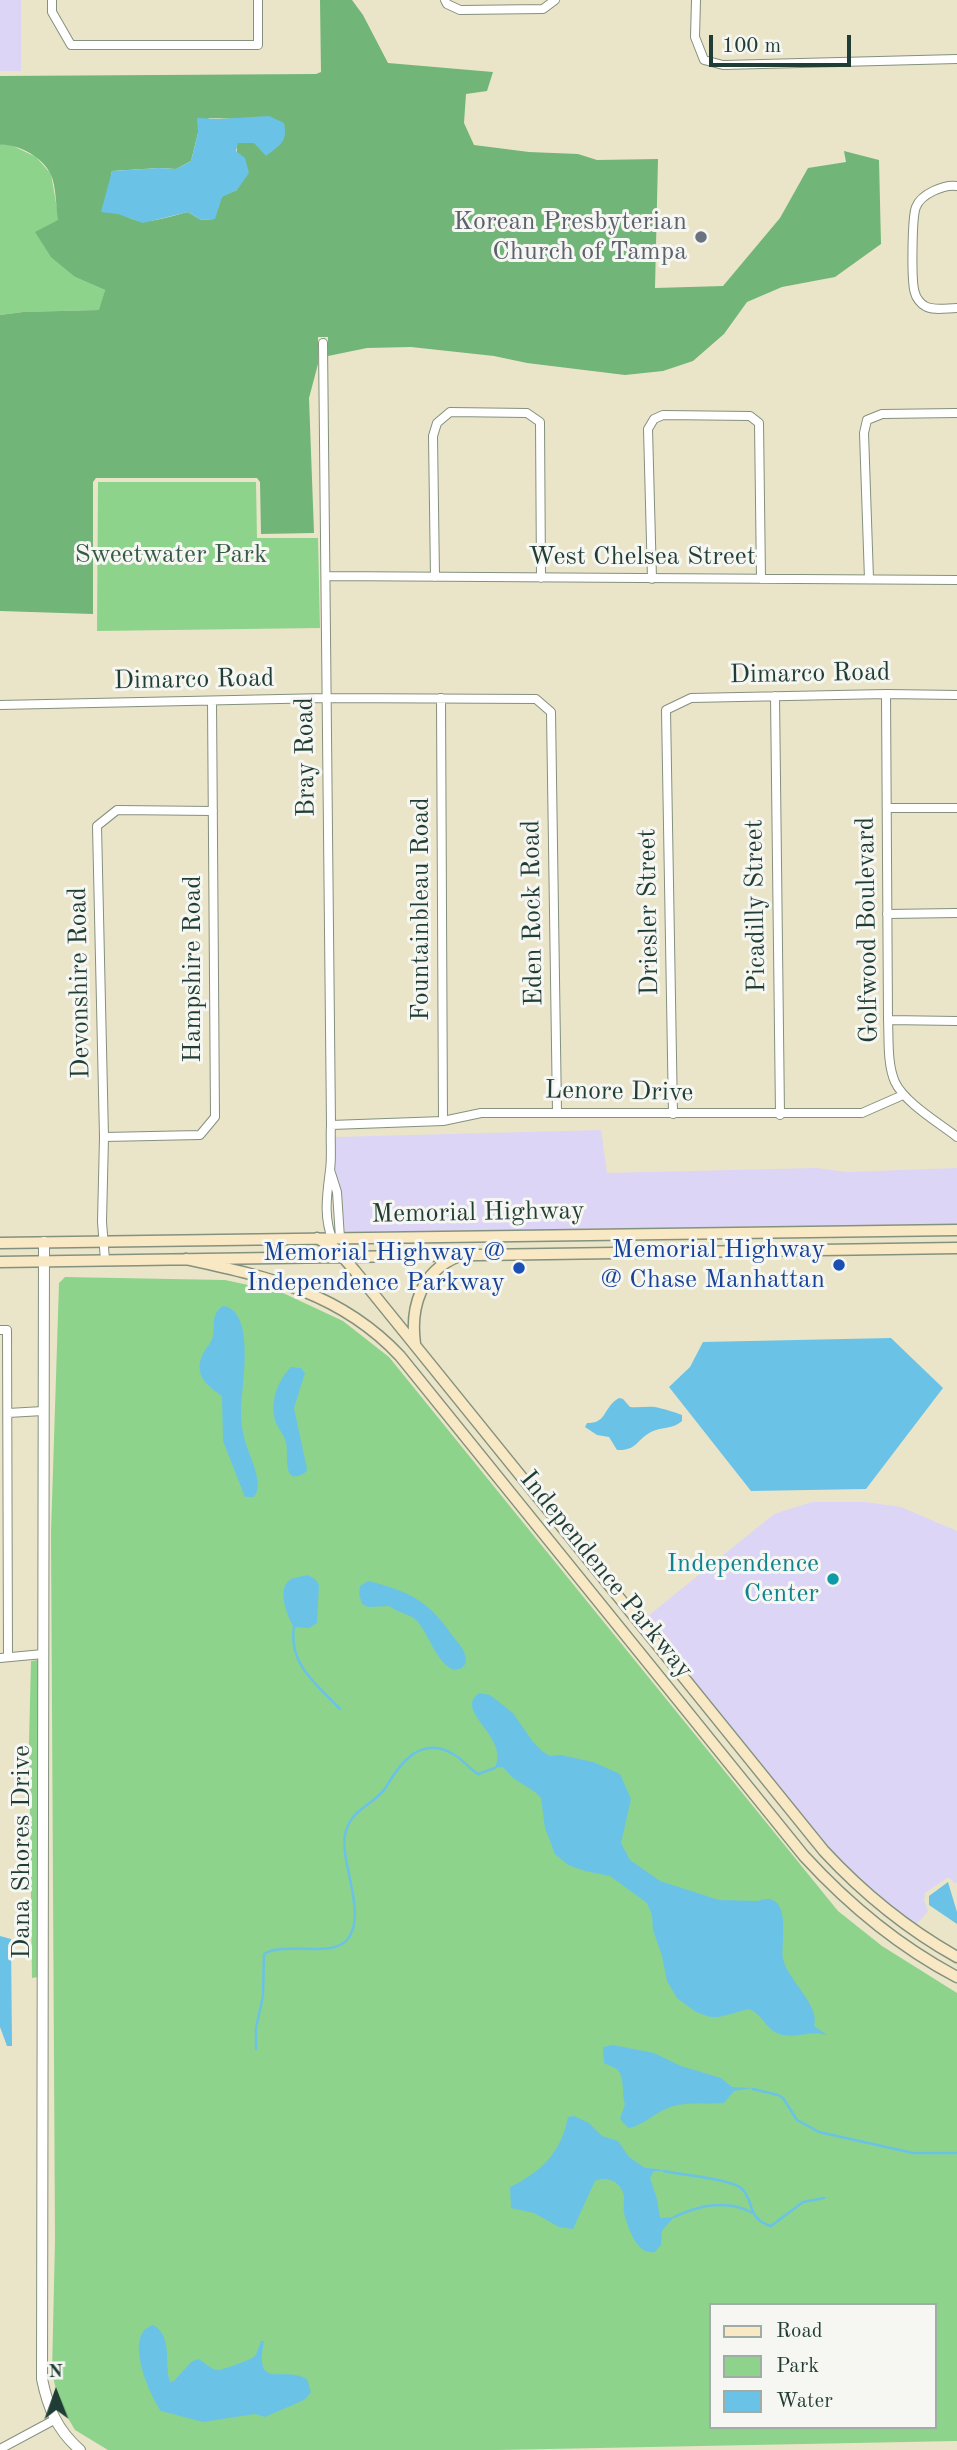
<!DOCTYPE html>
<html>
<head>
<meta charset="utf-8">
<style>
	body { margin:0 }
	#map { position:relative; width:957px; height:2450px; overflow:hidden; background:#eae5c8; font-family:"Old Standard TT",serif }
	canvas { display:block }
	.legend { position:absolute; left:709px; top:2303px; width:228px; height:126px; box-sizing:border-box; background:#f6f6f2; border:2px solid #a0aca6; margin:0; padding:9px 12px; list-style:none; font-size:21px; color:#1f3d34 }
	.legend li { display:flex; align-items:center; gap:14px; height:35px }
	.legend b { width:35px; border:2px solid #a0aca6 }
	.north { position:absolute; left:21px; top:2359px; width:70px; height:70px; -webkit-text-stroke:5px #f6f6f2; paint-order:stroke; rotate:359deg; font-size:19px; font-weight:700; line-height:28px; text-align:center; color:#1f3d34 }
	.north::after { content:''; display:block; margin:auto; width:24px; height:32px; background:#1f3d34; clip-path:polygon(50% 0,100% 100%,50% 72%,0 100%) }
	.scale { position:absolute; left:709px; top:35px; width:142px; height:32px; box-sizing:border-box; border:4px solid #1f3d34; border-top:0; padding-left:9px; font-size:21px; line-height:24px; white-space:nowrap; color:#1f3d34; -webkit-text-stroke:5px #f6f6f2; paint-order:stroke }
</style>
</head>
<body>
<div id="map">
<canvas width="957" height="2450"></canvas>
<ul class="legend">
<li><b style="height:9px;background:#f8e8c3"></b>Road</li>
<li><b style="height:19px;background:#8ed38c"></b>Park</li>
<li><b style="height:19px;background:#6ac3e7"></b>Water</li>
</ul>
<div class="north">N</div>
<div class="scale">100 m</div>
</div>
<script>
const g = document.querySelector('canvas').getContext('2d');
g.lineJoin = 'round';
function fillPath(path, color) { g.fillStyle = color; g.fill(path, 'evenodd'); }
function stroke(path, color, width, dash) { g.strokeStyle = color; g.lineWidth = width; g.lineCap = dash ? 'butt' : 'round'; g.setLineDash(dash || []); g.stroke(path); }
function label(font, color, halo, rows, align = 'center') {
  g.font = font + ' "Old Standard TT",serif'; g.lineWidth = 6; g.setLineDash([]); g.textBaseline = 'middle'; g.strokeStyle = halo; g.fillStyle = color; for (const [text, x, y, turn = 0] of rows) {
    g.save(); g.translate(x, y); g.rotate((+turn || 0) * Math.PI / 180); g.textAlign = isNaN(turn) ? turn : align; if (halo) g.strokeText(text, 0, 0); g.fillText(text, 0, 0); g.restore();
  }
}
fillPath(new Path2D(`
	M 0,0 L 21,0 L 21,71 L 0,71 Z
	M 601,1130 L 607,1173 L 816,1168 L 847,1172 L 957,1168 L 957,1224 L 345,1232 L 341,1192 L 335,1170 L 335,1137 Z
	M 812,1502 L 866,1502 L 901,1507 L 957,1531 L 957,1882 L 955,1884 L 950,1878 L 947,1878 L 925,1893 L 924,1900 L 928,1911 L 916,1925 L 862,1882 L 827,1847 L 643,1620 L 774,1514 Z`), '#ddd5f6');
fillPath(new Path2D(`
	M 9,144 L 36,157 L 51,174 L 59,220 L 36,232 L 75,277 L 105,290 L 100,310 L 23,312 L 0,315 L 0,145 Z
	M 98,482 L 256,482 L 257,538 L 318,538 L 320,628 L 97,631 Z
	M 65,1277 L 225,1280 L 281,1292 L 343,1321 L 389,1357 L 838,1911 L 882,1946 L 957,1993 L 957,2441 L 497,2450 L 108,2450 L 75,2430 L 59,2403 L 52,2372 L 55,2240 L 51,1532 L 59,1283 ZM 710,2305 L 934,2305 L 934,2427 L 710,2427 Z
	M 38,1660 L 38,1977 L 32,1978 L 29,1743 L 31,1661 Z`), '#8ed38c');
fillPath(new Path2D(`
	M 320,0 L 352,0 L 363,15 L 388,63 L 493,72 L 487,91 L 466,94 L 464,123 L 474,145 L 529,152 L 578,154 L 597,160 L 658,159 L 655,288 L 723,286 L 780,218 L 808,168 L 846,162 L 844,151 L 879,160 L 881,244 L 835,277 L 782,287 L 747,302 L 724,334 L 693,361 L 663,371 L 625,375 L 527,363 L 494,356 L 411,347 L 367,348 L 328,356 L 328,337 L 318,337 L 318,364 L 309,398 L 314,533 L 261,534 L 260,482 L 257,478 L 96,478 L 93,482 L 93,614 L 0,611 L 0,315 L 23,312 L 99,310 L 105,290 L 75,277 L 51,257 L 35,232 L 58,220 C 56,207 56,185 51,175 C 44,158 17,143 0,145 L 0,76 L 316,74 L 321,72 ZM 209,118 L 239,119 L 254,143 L 237,143 L 237,190 L 222,196 L 214,219 L 201,220 L 188,212 C 152,221 131,232 107,197 L 112,171 L 159,168 L 176,169 L 191,161 L 198,133 Z`), '#72b578');
fillPath(new Path2D(`
	M 269,116 L 284,123 C 288,142 280,145 266,156 L 254,143 L 238,143 L 236,151 L 245,158 L 249,173 L 237,190 L 222,197 L 215,219 L 201,220 L 188,212 L 143,223 L 118,214 L 101,212 L 112,171 L 159,168 L 176,169 L 191,161 L 198,133 L 197,118 L 220,119 Z
	M 223,1306 C 256,1310 242,1386 241,1409 C 241,1420 242,1431 245,1441 C 249,1456 265,1484 254,1497 L 245,1497 L 223,1441 L 222,1396 C 204,1384 192,1372 205,1350 C 208,1346 212,1341 213,1336 C 215,1323 211,1314 223,1306 Z
	M 891,1338 L 943,1388 L 866,1489 L 751,1491 L 669,1387 L 690,1367 L 703,1342 Z
	M 291,1367 L 301,1368 L 305,1373 L 294,1408 L 307,1469 L 306,1472 C 281,1489 289,1454 286,1443 C 285,1436 279,1430 276,1423 C 269,1404 277,1381 291,1367 Z
	M 619,1398 L 623,1399 L 630,1407 C 638,1408 647,1406 655,1407 C 664,1409 675,1412 682,1415 L 682,1421 C 674,1429 660,1427 651,1432 C 636,1440 637,1451 617,1450 L 609,1437 L 597,1435 L 585,1427 L 587,1423 C 607,1424 603,1407 619,1398 Z
	M 308,1575 L 316,1580 L 319,1585 L 317,1623 L 309,1628 L 294,1627 C 287,1617 276,1587 291,1579 C 296,1577 303,1576 308,1575 Z
	M 368,1581 C 408,1591 428,1600 452,1635 C 460,1646 466,1649 466,1663 L 462,1668 L 455,1670 C 438,1666 429,1635 418,1622 C 411,1614 398,1613 389,1606 L 368,1607 L 362,1604 L 359,1594 L 360,1586 Z
	M 479,1693 L 490,1695 L 513,1713 L 533,1742 L 542,1751 L 550,1756 L 561,1755 L 593,1762 L 620,1774 L 631,1799 L 621,1843 L 630,1860 L 660,1881 L 719,1900 L 757,1901 C 793,1888 781,1940 783,1958 C 786,1979 821,2005 814,2026 L 827,2035 C 810,2030 800,2038 783,2035 C 766,2032 764,2015 749,2009 L 719,2017 L 710,2017 L 696,2012 L 677,1998 L 667,1981 L 662,1956 L 653,1930 L 652,1915 L 647,1903 L 610,1876 L 585,1871 L 568,1865 L 555,1854 L 545,1828 L 541,1798 L 535,1792 L 513,1778 L 503,1767 L 495,1768 C 510,1736 453,1712 479,1693 Z
	M 948,1882 L 957,1912 L 957,1924 L 929,1905 L 929,1896 Z
	M 0,1936 L 11,1939 L 12,2046 L 7,2046 L 0,2027 Z
	M 613,2045 L 654,2053 L 681,2066 L 721,2078 L 732,2087 L 753,2088 L 734,2091 L 724,2103 C 704,2105 686,2101 668,2108 C 655,2113 639,2128 628,2128 L 620,2119 L 625,2104 C 621,2093 626,2075 615,2068 C 611,2066 607,2065 604,2063 L 603,2047 Z
	M 574,2116 L 589,2123 L 602,2136 L 618,2141 L 629,2157 L 645,2168 L 658,2169 L 664,2171 L 654,2171 L 650,2178 L 657,2199 L 660,2218 L 674,2217 L 662,2231 L 661,2245 L 655,2252 C 637,2256 628,2228 624,2213 C 623,2208 624,2202 624,2197 C 623,2183 607,2175 595,2181 L 573,2229 L 559,2227 L 534,2213 L 511,2208 L 510,2187 C 541,2172 561,2153 568,2117 Z
	M 154,2325 C 173,2338 164,2363 170,2382 L 174,2381 L 191,2362 L 198,2359 C 205,2362 211,2370 218,2370 C 220,2371 252,2359 254,2357 C 257,2354 259,2346 261,2341 L 264,2341 C 254,2392 282,2365 307,2379 L 311,2392 L 304,2400 L 265,2417 L 255,2414 L 203,2422 L 161,2411 C 149,2394 122,2332 154,2325 Z`), '#6ac3e7');
stroke(new Path2D(`
	M 294,1627 C 288,1664 317,1685 340,1709
	M 256,2049 L 256,2028 L 263,1996 L 264,1954 C 285,1941 331,1958 347,1940 C 368,1916 340,1863 345,1835 C 350,1808 374,1806 386,1787 C 400,1763 421,1735 453,1754 C 463,1759 469,1769 478,1774 L 495,1768
	M 753,2089 L 778,2095 L 783,2098 L 797,2120 L 819,2132 L 913,2153 L 957,2153
	M 664,2171 C 681,2175 730,2179 741,2188 C 755,2200 746,2219 771,2226 L 803,2202 L 824,2198
	M 674,2217 C 700,2205 727,2199 753,2213`), '#6ac3e7', 2.5);
const minor = new Path2D(`
	M 52,0 L 52,12 L 71,45 L 258,45 L 258,0
	M 445,0 L 447,4 L 460,10 L 543,9 L 555,0
	M 696,0 L 695,37 L 704,60 L 723,65 L 957,59
	M 957,186 C 944,184 921,194 916,207 C 912,216 911,283 915,293 C 916,298 921,304 925,306 C 933,311 947,308 957,308
	M 323,343 L 331,1125 C 330,1140 332,1156 330,1170 C 327,1195 323,1217 333,1241
	M 326,576 L 957,580
	M 435,577 L 433,436 L 437,423 L 450,412 L 527,413 L 540,422 L 541,578
	M 652,579 L 648,429 L 654,419 L 663,415 L 750,416 L 759,423 L 761,579
	M 869,579 L 864,433 L 867,420 L 882,414 L 957,413
	M 886,694 L 888,1020 C 889,1039 887,1064 895,1082 C 904,1102 939,1123 957,1137
	M 775,696 L 780,1115
	M 441,698 L 443,1121
	M 0,705 L 327,698 L 536,699 L 551,712 L 557,1112
	M 887,808 L 957,808
	M 887,914 L 957,913
	M 888,1020 L 957,1021
	M 673,1114 L 666,710 L 691,698 L 886,694 L 957,695
	M 331,1125 L 443,1121 L 481,1113 L 862,1113 L 903,1095
	M 104,1137 L 200,1135 L 215,1117 L 212,701
	M 330,1170 L 337,1192 L 340,1238
	M 105,1260 L 102,1222 L 104,1137 L 97,826 L 117,810 L 213,811
	M 0,1330 L 7,1330 L 8,1657
	M 8,1413 L 43,1411
	M 0,1658 L 43,1654
	M 0,2449 L 54,2420`);
const tertiary = new Path2D(`
	M 44,1242 L 42,2379 C 48,2408 57,2430 80,2450`);
const secondary = new Path2D(`
	M 317,1238 L 336,1249 L 355,1271 L 824,1851 C 863,1893 907,1929 957,1957
	M 0,1243 L 957,1230
	M 186,1259 C 268,1277 340,1292 400,1356 L 804,1856 C 849,1905 898,1946 957,1977
	M 0,1262 L 957,1248
	M 415,1344 C 410,1307 421,1271 459,1256`);
stroke(minor, '#84917e', 10);
stroke(tertiary, '#84917e', 12);
stroke(secondary, '#84917e', 13);
stroke(minor, '#fff', 8);
stroke(tertiary, '#fff', 10);
stroke(secondary, '#f8e8c3', 10);
for (const [x, y, r, color] of [
	[701,237,7,"#6b7280"],
	[839,1265,7,"#1a4fb4"],
	[519,1268,7,"#1a4fb4"],
	[833,1579,7,"#0f9aa8"]
]) { const dot = new Path2D(); dot.arc(x, y, r, 0, 2 * Math.PI); g.fillStyle = color; g.fill(dot); stroke(dot, '#f6f6f2', 2.5); }
label('26px', '#5b616d', '#f6f6f2', [
	["Korean Presbyterian",687,222],
	["Church of Tampa",687,252]
], 'right');
label('26px', '#355b46', '#f6f6f2', [
	["Sweetwater Park",171,555]
]);
label('26px', '#1f3d34', '#f6f6f2', [
	["West Chelsea Street",642,557],
	["Dimarco Road",810,674,-1],
	["Dimarco Road",194,680,-1],
	["Bray Road",306,757,-91],
	["Picadilly Street",756,906,-91],
	["Fountainbleau Road",421,909,-90],
	["Driesler Street",649,912,-91],
	["Eden Rock Road",533,913,-91],
	["Golfwood Boulevard",868,930,-91],
	["Hampshire Road",193,969,-90],
	["Devonshire Road",80,983,-91],
	["Lenore Drive",619,1092,1],
	["Memorial Highway",478,1213,-1],
	["Independence Parkway",606,1575,51],
	["Dana Shores Drive",22,1852,-90]
]);
label('26px', '#164399', '#f6f6f2', [
	["Memorial Highway",825,1250],
	["@ Chase Manhattan",825,1280],
	["Memorial Highway @",505,1253],
	["Independence Parkway",505,1283]
], 'right');
label('26px', '#0d838f', '#f6f6f2', [
	["Independence",819,1564],
	["Center",819,1594]
], 'right');
</script>
</body>
</html>
